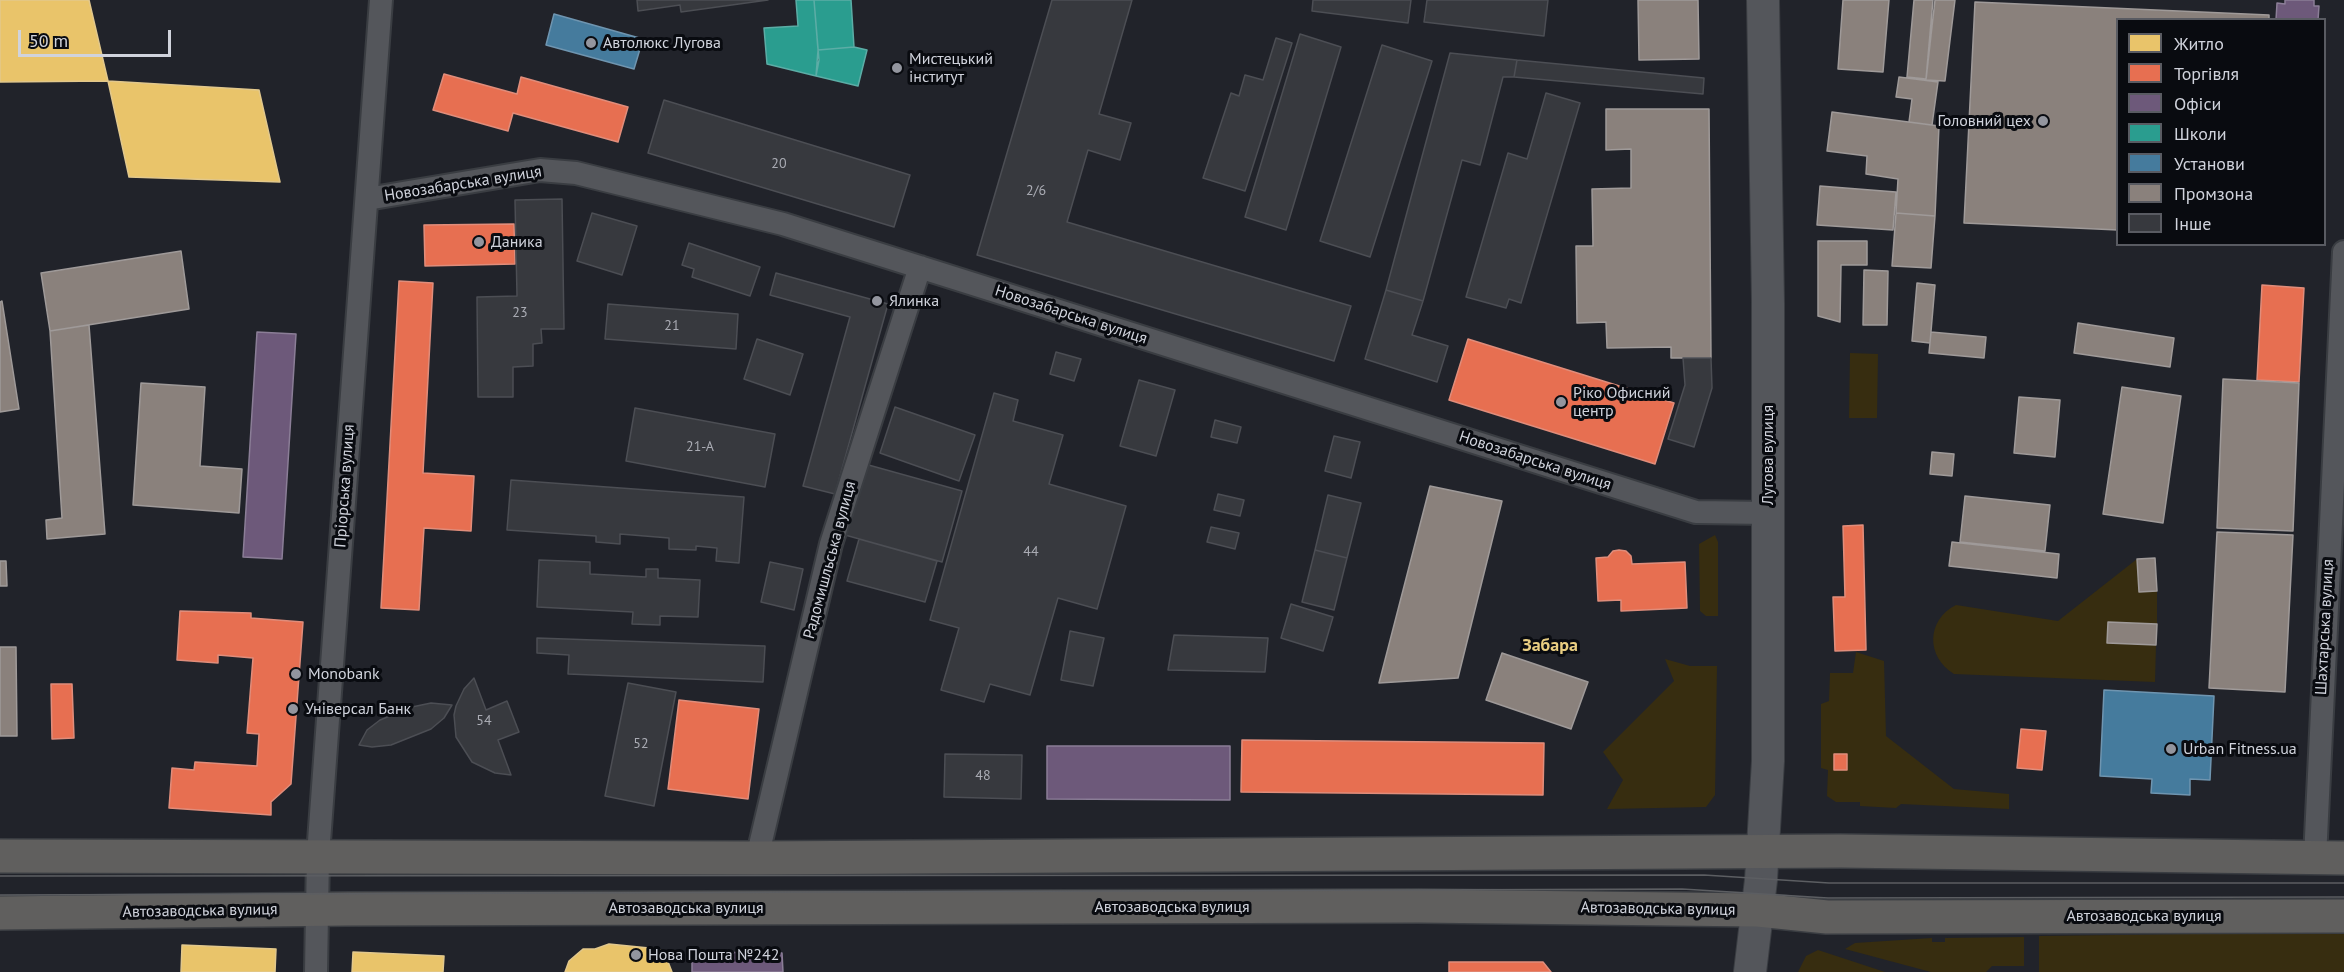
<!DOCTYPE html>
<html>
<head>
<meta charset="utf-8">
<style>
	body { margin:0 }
	#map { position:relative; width:2344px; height:972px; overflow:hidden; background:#21232a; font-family:"PT Sans",sans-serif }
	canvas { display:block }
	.legend { position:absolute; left:2116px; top:18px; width:210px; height:228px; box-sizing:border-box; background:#090b10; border:2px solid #595b62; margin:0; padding:8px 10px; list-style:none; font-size:18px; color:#d0d3dc }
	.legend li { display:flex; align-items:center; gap:12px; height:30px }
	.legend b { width:30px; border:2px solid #595b62 }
	.scale { position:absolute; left:18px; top:30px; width:153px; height:27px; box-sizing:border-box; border:3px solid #d0d3dc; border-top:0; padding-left:8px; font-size:18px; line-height:21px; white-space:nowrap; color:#d0d3dc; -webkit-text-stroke:4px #090b10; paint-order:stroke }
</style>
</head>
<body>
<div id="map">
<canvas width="2344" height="972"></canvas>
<ul class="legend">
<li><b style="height:16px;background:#e9c46a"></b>Житло</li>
<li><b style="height:16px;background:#e76f51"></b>Торгівля</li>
<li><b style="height:16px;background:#6d597a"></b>Офіси</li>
<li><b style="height:16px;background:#2a9d8f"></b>Школи</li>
<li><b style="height:16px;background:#457b9d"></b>Установи</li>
<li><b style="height:16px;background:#8a817c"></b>Промзона</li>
<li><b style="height:16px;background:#37393e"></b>Інше</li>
</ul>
<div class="scale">50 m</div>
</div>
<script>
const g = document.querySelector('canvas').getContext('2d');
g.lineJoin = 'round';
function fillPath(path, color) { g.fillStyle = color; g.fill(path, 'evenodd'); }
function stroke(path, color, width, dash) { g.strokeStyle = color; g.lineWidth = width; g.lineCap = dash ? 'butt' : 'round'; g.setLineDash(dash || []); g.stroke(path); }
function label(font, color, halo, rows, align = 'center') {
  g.font = font + ' "PT Sans",sans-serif'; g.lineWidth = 6; g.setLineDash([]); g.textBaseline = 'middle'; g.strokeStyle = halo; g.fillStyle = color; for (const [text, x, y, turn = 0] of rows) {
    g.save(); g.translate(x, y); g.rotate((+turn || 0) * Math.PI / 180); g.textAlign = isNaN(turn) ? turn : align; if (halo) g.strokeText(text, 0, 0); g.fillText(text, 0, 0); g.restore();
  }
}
fillPath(new Path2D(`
	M 1850,353 L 1878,354 L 1877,418 L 1849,418 Z
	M 1715,535 L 1718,542 L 1718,616 L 1706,616 L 1700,611 L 1699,544 Z
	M 2137,559 L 2139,591 L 2157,591 L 2157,624 L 2108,622 L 2107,642 L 2156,645 L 2155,682 L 1954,674 C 1926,657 1926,620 1956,605 L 2058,621 Z
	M 1856,652 L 1884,661 L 1886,736 L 1954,789 L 2009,794 L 2009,809 L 1901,804 L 1896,808 L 1860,806 L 1860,802 L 1836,802 L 1827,796 L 1828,770 L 1821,768 L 1821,704 L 1829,701 L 1830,673 L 1853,673 Z
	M 1665,659 L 1690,666 L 1717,666 L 1715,795 L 1706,807 L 1607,809 L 1623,780 L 1603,752 L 1674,681 Z
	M 2344,932 L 2344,972 L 2039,972 L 2039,936 Z
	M 2024,937 L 2024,966 L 1992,966 L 1986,972 L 1931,972 L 1845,949 L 1855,943 L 1932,938 L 1932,942 L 1945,942 L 1945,938 Z
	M 1818,950 L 1885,972 L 1798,972 L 1806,956 Z`), '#372d10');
const homes = new Path2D(`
	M 0,0 L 89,0 L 108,81 L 0,82 Z
	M 108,81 L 259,90 L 280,182 L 129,177 Z
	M 609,944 L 659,949 L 665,954 L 672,972 L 565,972 L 569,961 L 583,949 L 595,949 Z
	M 182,945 L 276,949 L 275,972 L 181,972 Z
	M 353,952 L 444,956 L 443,972 L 352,972 Z`);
fillPath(homes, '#e9c46a');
stroke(homes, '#e2c88c', 1.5);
const shops = new Path2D(`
	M 444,74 L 517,94 L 521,77 L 628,107 L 618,142 L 513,113 L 508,131 L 433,110 Z
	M 514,224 L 515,264 L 425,266 L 424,225 Z
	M 399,281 L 433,283 L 423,473 L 474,476 L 471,531 L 424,528 L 419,610 L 381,608 Z
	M 2262,285 L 2304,288 L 2299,382 L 2257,380 Z
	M 1468,339 L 1674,403 L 1655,464 L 1449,400 Z
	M 1863,525 L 1866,650 L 1835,651 L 1833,597 L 1845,597 L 1843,526 Z
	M 1619,550 L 1626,551 L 1631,556 L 1632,564 L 1685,562 L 1687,608 L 1621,611 L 1621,600 L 1598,601 L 1596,558 L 1608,557 L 1613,551 Z
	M 180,611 L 251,613 L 251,618 L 303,622 L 291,784 L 271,802 L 271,815 L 169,808 L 172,768 L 194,770 L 195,762 L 257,766 L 259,734 L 247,733 L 253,658 L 218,655 L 218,663 L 177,660 Z
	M 51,684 L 72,684 L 74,738 L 52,739 Z
	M 679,700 L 759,709 L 748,799 L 668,789 Z
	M 2021,729 L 2046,731 L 2042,770 L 2017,768 Z
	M 1242,740 L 1544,743 L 1543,795 L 1241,792 Z
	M 1834,754 L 1847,754 L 1847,770 L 1834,770 Z
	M 1449,962 L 1543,962 L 1551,972 L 1449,972 Z`);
fillPath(shops, '#e76f51');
stroke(shops, '#e08d7b', 1.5);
const offices = new Path2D(`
	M 2285,0 L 2314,0 L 2314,6 L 2319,6 L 2318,20 L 2276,20 L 2277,3 L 2285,4 Z
	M 257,332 L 296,334 L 282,559 L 243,557 Z
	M 1047,746 L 1230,746 L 1230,800 L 1047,799 Z
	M 692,952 L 782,953 L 783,972 L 692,972 Z`);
fillPath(offices, '#6d597a');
stroke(offices, '#8b7e97', 1.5);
const schools = new Path2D(`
	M 796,0 L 814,0 L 819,60 L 816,76 L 767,64 L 764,28 L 798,26 Z
	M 814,0 L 851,0 L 854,47 L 818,50 Z
	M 854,47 L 867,50 L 858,86 L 816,76 L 818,50 Z`);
fillPath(schools, '#2a9d8f');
stroke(schools, '#5cada6', 1.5);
const public = new Path2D(`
	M 554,14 L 643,39 L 634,69 L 546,45 Z
	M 2104,690 L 2214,696 L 2210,780 L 2190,779 L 2190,795 L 2151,793 L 2152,779 L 2100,776 Z`);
fillPath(public, '#457b9d');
stroke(public, '#6f95b0', 1.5);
const industry = new Path2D(`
	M 1638,0 L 1698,0 L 1699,59 L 1639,60 Z
	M 1843,0 L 1889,0 L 1883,72 L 1838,69 Z
	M 1914,0 L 1933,0 L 1926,79 L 1907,77 Z
	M 1935,0 L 1955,0 L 1945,81 L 1926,80 Z
	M 1975,2 L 2269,15 L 2269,20 L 2118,20 L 2118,230 L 1964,223 Z
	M 1899,77 L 1938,82 L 1932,125 L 1909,122 L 1912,99 L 1896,97 Z
	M 1606,109 L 1709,109 L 1711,358 L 1671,358 L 1671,347 L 1607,348 L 1606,322 L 1577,323 L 1576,246 L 1593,246 L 1592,189 L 1631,188 L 1631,149 L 1606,150 Z
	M 1832,112 L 1939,126 L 1935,216 L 1896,213 L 1898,179 L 1866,174 L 1867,156 L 1827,151 Z
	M 1820,186 L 1896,192 L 1893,230 L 1817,225 Z
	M 1896,213 L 1935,216 L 1931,268 L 1892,266 Z
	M 1818,241 L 1867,241 L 1867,265 L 1841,265 L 1840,322 L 1818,316 Z
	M 181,251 L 189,309 L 50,331 L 41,273 Z
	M 1864,270 L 1888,271 L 1887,325 L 1863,325 Z
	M 1917,283 L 1935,285 L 1930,343 L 1912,341 Z
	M 2,301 L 19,409 L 0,412 L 0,302 Z
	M 2078,323 L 2174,338 L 2170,367 L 2074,353 Z
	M 89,325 L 105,534 L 47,539 L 46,520 L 62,518 L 50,331 Z
	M 1931,332 L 1986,337 L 1984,358 L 1929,353 Z
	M 2223,379 L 2299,383 L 2293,531 L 2217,528 Z
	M 141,383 L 205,387 L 200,466 L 242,469 L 239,513 L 133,505 Z
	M 2122,387 L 2181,396 L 2163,523 L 2103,514 Z
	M 2019,397 L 2060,400 L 2055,457 L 2014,453 Z
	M 1932,452 L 1954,454 L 1952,476 L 1930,474 Z
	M 1430,486 L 1502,501 L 1458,678 L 1379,683 Z
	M 1965,496 L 2050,505 L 2045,551 L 1960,542 Z
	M 2217,532 L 2293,535 L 2285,692 L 2209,688 Z
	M 1952,542 L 2059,554 L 2057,578 L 1949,566 Z
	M 2155,558 L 2157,591 L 2139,592 L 2137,559 Z
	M 0,561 L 6,561 L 7,586 L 0,586 Z
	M 2108,622 L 2157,624 L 2156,645 L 2107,643 Z
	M 0,647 L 16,647 L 17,736 L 0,736 Z
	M 1502,653 L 1588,682 L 1571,729 L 1486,700 Z`);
fillPath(industry, '#8a817c');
stroke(industry, '#9f9a99', 1.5);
const building = new Path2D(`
	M 637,0 L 768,0 L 681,12 L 680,5 L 638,11 Z
	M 1052,0 L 1132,0 L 1099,114 L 1131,123 L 1120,160 L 1088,150 L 1067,222 L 1351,306 L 1334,361 L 977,255 Z
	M 1313,0 L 1411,0 L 1408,23 L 1312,11 Z
	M 1427,0 L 1548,0 L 1544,36 L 1424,22 Z
	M 1300,34 L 1341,47 L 1286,230 L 1245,217 Z
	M 1276,38 L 1292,43 L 1245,191 L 1203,178 L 1231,93 L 1239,96 L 1245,75 L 1263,80 Z
	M 1382,45 L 1432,61 L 1370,257 L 1320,241 Z
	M 1450,53 L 1517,60 L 1514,77 L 1503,77 L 1480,165 L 1462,160 L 1423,301 L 1386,290 Z
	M 1517,60 L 1704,78 L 1703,94 L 1514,77 Z
	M 1546,93 L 1580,103 L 1521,303 L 1509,299 L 1506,308 L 1466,297 L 1508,153 L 1527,159 Z
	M 664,100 L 910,175 L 894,227 L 648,153 Z
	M 562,199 L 564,329 L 541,329 L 542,343 L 533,344 L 533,366 L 513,367 L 513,397 L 478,397 L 477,297 L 517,296 L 515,200 Z
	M 592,213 L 637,226 L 622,275 L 577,261 Z
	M 689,243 L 760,267 L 750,296 L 692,277 L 694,269 L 682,265 Z
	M 776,273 L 888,304 L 835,494 L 803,486 L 850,317 L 770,295 Z
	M 1386,290 L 1423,301 L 1412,335 L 1448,346 L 1437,382 L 1365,359 Z
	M 608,304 L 738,314 L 736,349 L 605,339 Z
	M 757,339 L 803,354 L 790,395 L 744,379 Z
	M 1056,352 L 1081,359 L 1074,381 L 1050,374 Z
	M 1683,358 L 1711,358 L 1712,388 L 1694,447 L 1668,439 L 1685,385 Z
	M 1139,380 L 1175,390 L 1156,456 L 1120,446 Z
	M 994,393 L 1018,400 L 1013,421 L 1063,435 L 1049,484 L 1126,506 L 1097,609 L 1058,598 L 1030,695 L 990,684 L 984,702 L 941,690 L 959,628 L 930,620 Z
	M 895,407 L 975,435 L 959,481 L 880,453 Z
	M 635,408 L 775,434 L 765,487 L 626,461 Z
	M 1215,420 L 1241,427 L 1237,443 L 1211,437 Z
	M 1334,436 L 1360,442 L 1351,478 L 1325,471 Z
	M 865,464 L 962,491 L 942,562 L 845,535 Z
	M 511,480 L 744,497 L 739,563 L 716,561 L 717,548 L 696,546 L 696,550 L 669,549 L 669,538 L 620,534 L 620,544 L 596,542 L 596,536 L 507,530 Z
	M 1218,494 L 1244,500 L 1240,516 L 1214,510 Z
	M 1328,495 L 1361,503 L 1347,558 L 1315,550 Z
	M 1211,527 L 1239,533 L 1235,549 L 1207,542 Z
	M 859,539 L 937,561 L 925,602 L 847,581 Z
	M 1315,550 L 1347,558 L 1334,610 L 1302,602 Z
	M 539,560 L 590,562 L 590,574 L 646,577 L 646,569 L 658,569 L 658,578 L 700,580 L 698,617 L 660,616 L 660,625 L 632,624 L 633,612 L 537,607 Z
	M 770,562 L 803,569 L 794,610 L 761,602 Z
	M 1291,604 L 1333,617 L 1323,651 L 1281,638 Z
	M 1070,631 L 1104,638 L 1093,686 L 1061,680 Z
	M 1174,635 L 1268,638 L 1265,672 L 1168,670 Z
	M 537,638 L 765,646 L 763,682 L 568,674 L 569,655 L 537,653 Z
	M 474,678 L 486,710 L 507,701 L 519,732 L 498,740 L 511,775 L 495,773 L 472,762 L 456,737 L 454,715 L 456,706 L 464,689 Z
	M 628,683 L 676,692 L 654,806 L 605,796 Z
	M 431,703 L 452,705 L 444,718 L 431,729 L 391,745 L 372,747 L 359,745 L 367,730 L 380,720 L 412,707 Z
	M 945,754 L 1022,755 L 1021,799 L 944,797 Z`);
fillPath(building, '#37393e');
stroke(building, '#4c4e54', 1.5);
const street = new Path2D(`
	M 367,199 L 540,170 L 576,173 L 783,224 L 1696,512 L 1768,513
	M 757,858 L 831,544 L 920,267
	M 2315,858 L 2344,252
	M 316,972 L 318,855 L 381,0`);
const secondary = new Path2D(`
	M 1750,972 L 1761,880 L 1768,761 L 1768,303 L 1763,0`);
const primary = new Path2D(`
	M 0,856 L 757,858 L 1841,851 L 2344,858
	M 0,913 L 348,909 L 1419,906 L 1758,910 L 1827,917 L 2344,916`);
stroke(street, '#3a3d42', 26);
stroke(secondary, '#3a3d42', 34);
stroke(primary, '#3a3d42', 36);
stroke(street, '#54565b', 22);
stroke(secondary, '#54565b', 32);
stroke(primary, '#605f5e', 33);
stroke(new Path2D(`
	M 0,876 L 1704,875 L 1829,883 L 2344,883
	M 0,895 L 1682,889 L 1828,898 L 2344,897`), '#5c5e62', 1.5);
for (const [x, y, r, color] of [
	[591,43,6,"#93959e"],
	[897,68,6,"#93959e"],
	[2043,121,6,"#93959e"],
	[479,242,6,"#93959e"],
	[877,301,6,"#93959e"],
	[1561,402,6,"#93959e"],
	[296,674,6,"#93959e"],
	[293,709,6,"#93959e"],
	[2171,749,6,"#93959e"],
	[636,955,6,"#93959e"]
]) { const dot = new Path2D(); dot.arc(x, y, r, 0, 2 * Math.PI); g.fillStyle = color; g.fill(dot); stroke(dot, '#090b10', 2); }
label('14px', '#aaacb4', null, [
	["20",779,164],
	["2/6",1036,191],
	["23",520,313],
	["21",672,326],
	["21-А",700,447],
	["44",1031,552],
	["54",484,721],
	["52",641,744],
	["48",983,776]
]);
label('16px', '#d0d3dc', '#090b10', [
	["Автолюкс Лугова",603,43],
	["Мистецький",909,59],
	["інститут",909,77],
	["Головний цех",2031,121,"right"],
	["Даника",491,242],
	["Ялинка",889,301],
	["Ріко Офисний",1573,393],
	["центр",1573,411],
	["Monobank",308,674],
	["Універсал Банк",305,709],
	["Urban Fitness.ua",2183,749],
	["Нова Пошта №242",648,955]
], 'left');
label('16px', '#d0d3dc', '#090b10', [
	["Новозабарська вулиця",463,184,-9],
	["Новозабарська вулиця",1071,315,18],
	["Лугова вулиця",1768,455,-90],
	["Новозабарська вулиця",1535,461,18],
	["Пріорська вулиця",345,486,-86],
	["Радомишльська вулиця",830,560,-75],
	["Шахтарська вулиця",2325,627,-87],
	["Автозаводська вулиця",1172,907],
	["Автозаводська вулиця",686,908],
	["Автозаводська вулиця",1658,909,1],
	["Автозаводська вулиця",200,911,-1],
	["Автозаводська вулиця",2144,916]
]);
label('bold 18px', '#e8cd81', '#090b10', [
	["Забара",1550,646]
]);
</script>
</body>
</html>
